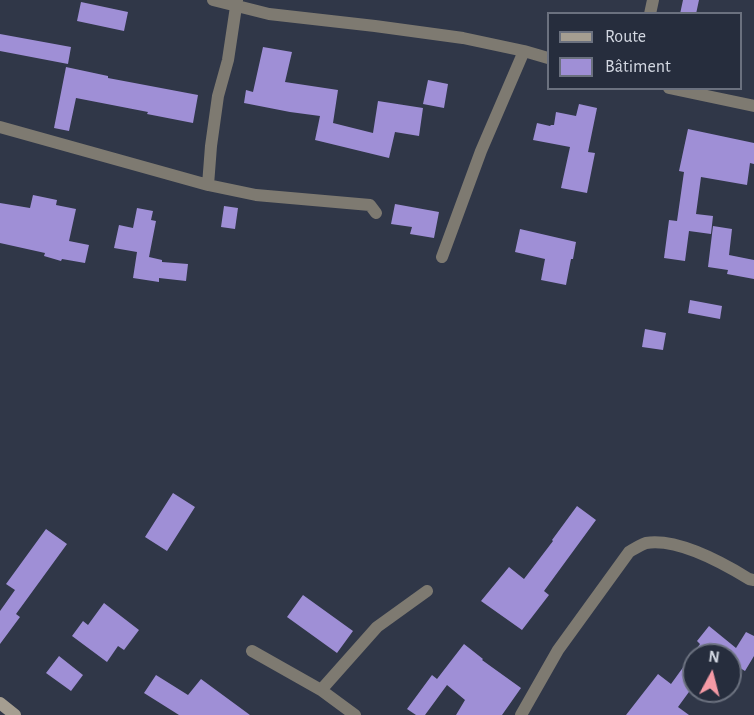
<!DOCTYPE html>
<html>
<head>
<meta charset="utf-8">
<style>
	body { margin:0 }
	#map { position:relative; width:754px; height:715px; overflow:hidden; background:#303748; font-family:"Alegreya Sans",sans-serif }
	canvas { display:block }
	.legend { position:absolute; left:547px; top:12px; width:195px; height:78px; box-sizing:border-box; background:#262d3d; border:2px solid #6b717f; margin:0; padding:8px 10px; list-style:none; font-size:18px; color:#d3d8e2 }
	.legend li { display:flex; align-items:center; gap:12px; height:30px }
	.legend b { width:30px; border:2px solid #6b717f }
	.north { position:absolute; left:682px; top:643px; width:60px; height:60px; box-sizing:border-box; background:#262d3d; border:2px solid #6b717f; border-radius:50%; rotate:7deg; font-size:16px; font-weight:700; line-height:24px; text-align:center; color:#d3d8e2 }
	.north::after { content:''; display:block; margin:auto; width:21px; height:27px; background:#f49aa5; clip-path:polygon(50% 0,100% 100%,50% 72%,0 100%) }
</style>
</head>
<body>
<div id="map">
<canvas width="754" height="715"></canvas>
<ul class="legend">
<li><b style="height:8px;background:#a59e91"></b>Route</li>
<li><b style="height:16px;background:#9f8fd6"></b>Bâtiment</li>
</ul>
<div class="north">N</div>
</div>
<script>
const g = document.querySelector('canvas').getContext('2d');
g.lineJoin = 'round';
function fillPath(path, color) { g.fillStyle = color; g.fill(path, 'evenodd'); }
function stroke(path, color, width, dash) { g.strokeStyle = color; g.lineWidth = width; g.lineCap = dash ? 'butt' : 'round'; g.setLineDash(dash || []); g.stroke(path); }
fillPath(new Path2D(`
	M 683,0 L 699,0 L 696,14 L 680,14 Z
	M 81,2 L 128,12 L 124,31 L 77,21 Z
	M 0,34 L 71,47 L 68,64 L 0,51 Z
	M 263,47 L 292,52 L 285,82 L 338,90 L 333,123 L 373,133 L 378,101 L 423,108 L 419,136 L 395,132 L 389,158 L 315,140 L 320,116 L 290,112 L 244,103 L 246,90 L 253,92 Z
	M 66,67 L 108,76 L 108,78 L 198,95 L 193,123 L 147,114 L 148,112 L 76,98 L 69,131 L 54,128 Z
	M 428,80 L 448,84 L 444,108 L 423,104 Z
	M 579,104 L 597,108 L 588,152 L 595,153 L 587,193 L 561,188 L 570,147 L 533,140 L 537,123 L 550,126 L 551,125 L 554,125 L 556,112 L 576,116 Z
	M 688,129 L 754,143 L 754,164 L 750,163 L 747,185 L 701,177 L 696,214 L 713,216 L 711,234 L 689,231 L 685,261 L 664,258 L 669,220 L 677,221 L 684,172 L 679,171 Z
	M 33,195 L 57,200 L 56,205 L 76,209 L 69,241 L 89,245 L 85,263 L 62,259 L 61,261 L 44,256 L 45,253 L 0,243 L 0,203 L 30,208 Z
	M 395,204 L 439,212 L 434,238 L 410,234 L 412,227 L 391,224 Z
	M 224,206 L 238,208 L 235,229 L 221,227 Z
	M 137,208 L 153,211 L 151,220 L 156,221 L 149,257 L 162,260 L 162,262 L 188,264 L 186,281 L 159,278 L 159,282 L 133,278 L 137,252 L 114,248 L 119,225 L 133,228 Z
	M 713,226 L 732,229 L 729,255 L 754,260 L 754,279 L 727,274 L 728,270 L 708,267 Z
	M 520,229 L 576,242 L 573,259 L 571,259 L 566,285 L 541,280 L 545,259 L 515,252 Z
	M 690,300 L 722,306 L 720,319 L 688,313 Z
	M 645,329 L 666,333 L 663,350 L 642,347 Z
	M 173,493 L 195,507 L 167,551 L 145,537 Z
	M 577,506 L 596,520 L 544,591 L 549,595 L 522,630 L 481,601 L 509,567 L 524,579 L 553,541 L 552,540 Z
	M 46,529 L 67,544 L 16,614 L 20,617 L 0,644 L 0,611 L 15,590 L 6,584 Z
	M 303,595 L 353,631 L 337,653 L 287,617 Z
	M 104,603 L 139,630 L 124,650 L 118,646 L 107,662 L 72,636 L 83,621 L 88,625 Z
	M 709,626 L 736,648 L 746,632 L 754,636 L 754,656 L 745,671 L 730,662 L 730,655 L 694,655 L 694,685 L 678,707 L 689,715 L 626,715 L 658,674 L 671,684 L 700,644 L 697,641 Z
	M 464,644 L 483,659 L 482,660 L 521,688 L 502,715 L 456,715 L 465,700 L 447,685 L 425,715 L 416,715 L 407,709 L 432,675 L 437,679 Z
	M 59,656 L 83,675 L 71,691 L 46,673 Z
	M 156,675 L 188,695 L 201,679 L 250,715 L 179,715 L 144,693 Z`), '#9f8fd6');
stroke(new Path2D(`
	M 213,0 L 269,14 L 375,26 L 463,38 L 524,51 L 548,58
	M 650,14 L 653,0
	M 669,88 L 754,106
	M 0,127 L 208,185 L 256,195 L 370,205 L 376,213
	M 208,185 L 211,146 L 218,96 L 228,60 L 237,0
	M 442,257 L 481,151 L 524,51
	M 252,651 L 321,690 L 355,715
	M 321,690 L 377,627 L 427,591
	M 521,715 L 558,650 L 629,552 C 634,549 640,545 646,543 C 677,538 723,563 749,579 L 754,580`), '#7e7a71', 12);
stroke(new Path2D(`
	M 0,703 L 15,715`), '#a59e91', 12);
</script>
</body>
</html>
